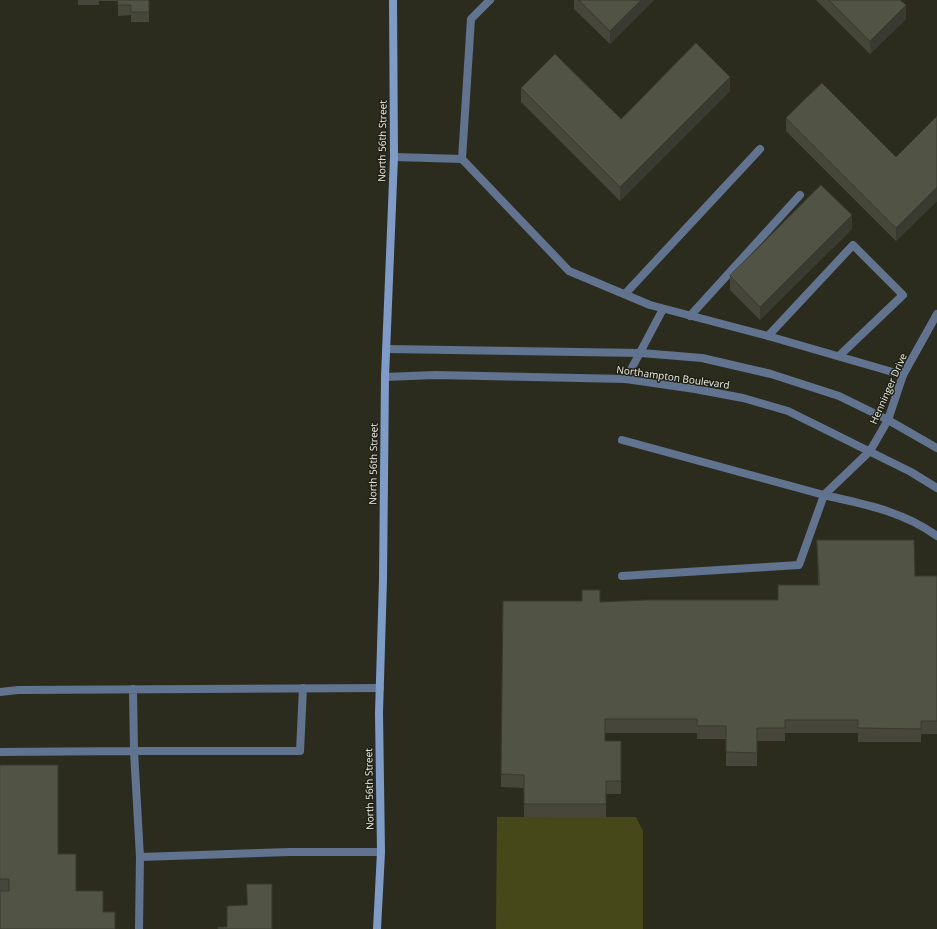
<!DOCTYPE html>
<html>
<head>
<meta charset="utf-8">
<style>
	body { margin:0 }
	canvas { display:block; background:#2b2c1e }
</style>
</head>
<body>
<canvas width="937" height="929"></canvas>
<script>
const g = document.querySelector('canvas').getContext('2d');
g.lineJoin = 'round';
function fillPath(path, color) { g.fillStyle = color; g.fill(path, 'evenodd'); }
function stroke(path, color, width, dash) { g.strokeStyle = color; g.lineWidth = width; g.lineCap = dash ? 'butt' : 'round'; g.setLineDash(dash || []); g.stroke(path); }
function label(font, color, halo, rows, align = 'center') {
  g.font = font + ' "Open Sans",sans-serif'; g.lineWidth = 3; g.setLineDash([]); g.textBaseline = 'middle'; g.strokeStyle = halo; g.fillStyle = color; for (const [text, x, y, turn = 0] of rows) {
    g.save(); g.translate(x, y); g.rotate((+turn || 0) * Math.PI / 180); g.textAlign = isNaN(turn) ? turn : align; if (halo) g.strokeText(text, 0, 0); g.fillText(text, 0, 0); g.restore();
  }
}
fillPath(new Path2D(`
	M 497,817 L 636,817 L 643,831 L 643,929 L 496,929 Z`), '#46481a');
stroke(new Path2D(`
	M 394,157 L 462,159 L 569,271 L 650,305 L 768,336 L 903,375
	M 462,159 L 471,19 L 490,0
	M 625,294 L 760,149
	M 690,316 L 800,195
	M 768,336 L 853,245 L 903,295 L 839,356
	M 626,379 L 663,309
	M 824,495 C 863,504 903,511 937,536
	M 824,495 L 870,451
	M 622,576 L 799,565 L 824,495 L 622,440
	M 133,689 L 134,751 L 300,751 L 303,688
	M 0,692 L 18,690 L 380,688
	M 0,752 L 134,751 L 140,857
	M 139,929 L 140,857 L 289,852 L 381,852`), '#61738f', 8);
stroke(new Path2D(`
	M 387,349 L 641,353 L 702,358 L 771,374 L 839,396 L 888,420 L 937,448
	M 385,377 L 435,375 L 626,379 L 695,389 L 743,398 L 788,411 L 911,472 L 937,488
	M 870,451 L 888,420 L 903,375 L 937,314`), '#61738f', 8);
stroke(new Path2D(`
	M 377,929 L 381,852 L 379,713 L 383,580 L 385,377 L 394,157 L 393,0`), '#7f9bc8', 8);
fillPath(new Path2D(`
	M 78,0 L 149,0 L 149,22 L 131,22 L 131,15 L 118,16 L 118,1 L 99,1 L 99,5 L 78,5 Z
	M 574,0 L 654,0 L 610,44 L 574,9 Z
	M 816,0 L 900,0 L 906,19 L 870,54 Z
	M 521,88 L 621,119 L 730,91 L 620,201 L 521,102 Z
	M 937,116 L 937,201 L 896,241 L 786,131 L 786,118 L 896,157 Z
	M 852,229 L 760,320 L 730,290 L 730,276 Z
	M 817,540 L 915,576 L 937,576 L 937,734 L 921,734 L 921,742 L 858,742 L 858,733 L 785,733 L 785,741 L 757,741 L 757,766 L 726,766 L 726,739 L 697,739 L 697,733 L 605,733 L 605,741 L 621,741 L 621,794 L 606,794 L 606,818 L 524,817 L 524,788 L 501,787 L 503,601 L 600,602 L 778,600 L 818,585 Z
	M 0,765 L 58,765 L 0,929 Z`), '#46473a');
fillPath(new Path2D(`
	M 641,0 L 654,0 L 610,44 L 610,31 Z
	M 906,5 L 906,19 L 870,54 L 870,41 Z
	M 730,77 L 730,91 L 620,201 L 620,187 Z
	M 937,187 L 937,201 L 896,241 L 896,228 Z
	M 852,215 L 852,229 L 760,320 L 760,307 Z`), '#393a30');
const building = new Path2D(`
	M 118,0 L 149,0 L 149,12 L 131,12 L 131,5 L 118,5 Z
	M 579,0 L 641,0 L 610,31 Z
	M 829,0 L 900,0 L 906,5 L 870,41 Z
	M 696,43 L 730,77 L 620,187 L 521,88 L 555,54 L 621,119 Z
	M 822,83 L 896,157 L 937,116 L 937,187 L 896,228 L 786,118 Z
	M 821,185 L 852,215 L 760,307 L 730,276 Z
	M 817,540 L 914,540 L 915,576 L 937,576 L 937,721 L 921,721 L 921,729 L 858,728 L 858,720 L 785,720 L 785,728 L 757,728 L 757,753 L 726,752 L 726,726 L 697,726 L 697,719 L 605,719 L 605,741 L 621,741 L 621,781 L 606,781 L 606,804 L 524,804 L 524,775 L 501,774 L 503,601 L 582,601 L 582,590 L 600,590 L 600,602 L 647,600 L 778,600 L 778,585 L 819,585 Z
	M 0,765 L 58,765 L 58,854 L 76,854 L 76,891 L 103,891 L 103,912 L 115,912 L 115,929 L 0,929 L 0,891 L 9,891 L 9,879 L 0,879 Z
	M 247,884 L 272,884 L 272,929 L 218,929 L 218,927 L 227,927 L 227,906 L 247,905 Z`);
fillPath(building, '#515344');
stroke(building, '#393a30', 1);
label('10px', '#eeefe7', '#212215', [
	["North 56th Street",383,141,-89],
	["Northampton Boulevard",673,378,8],
	["Henninger Drive",889,389,-66],
	["North 56th Street",374,464,-89],
	["North 56th Street",370,789,-91]
]);
</script>
</body>
</html>
